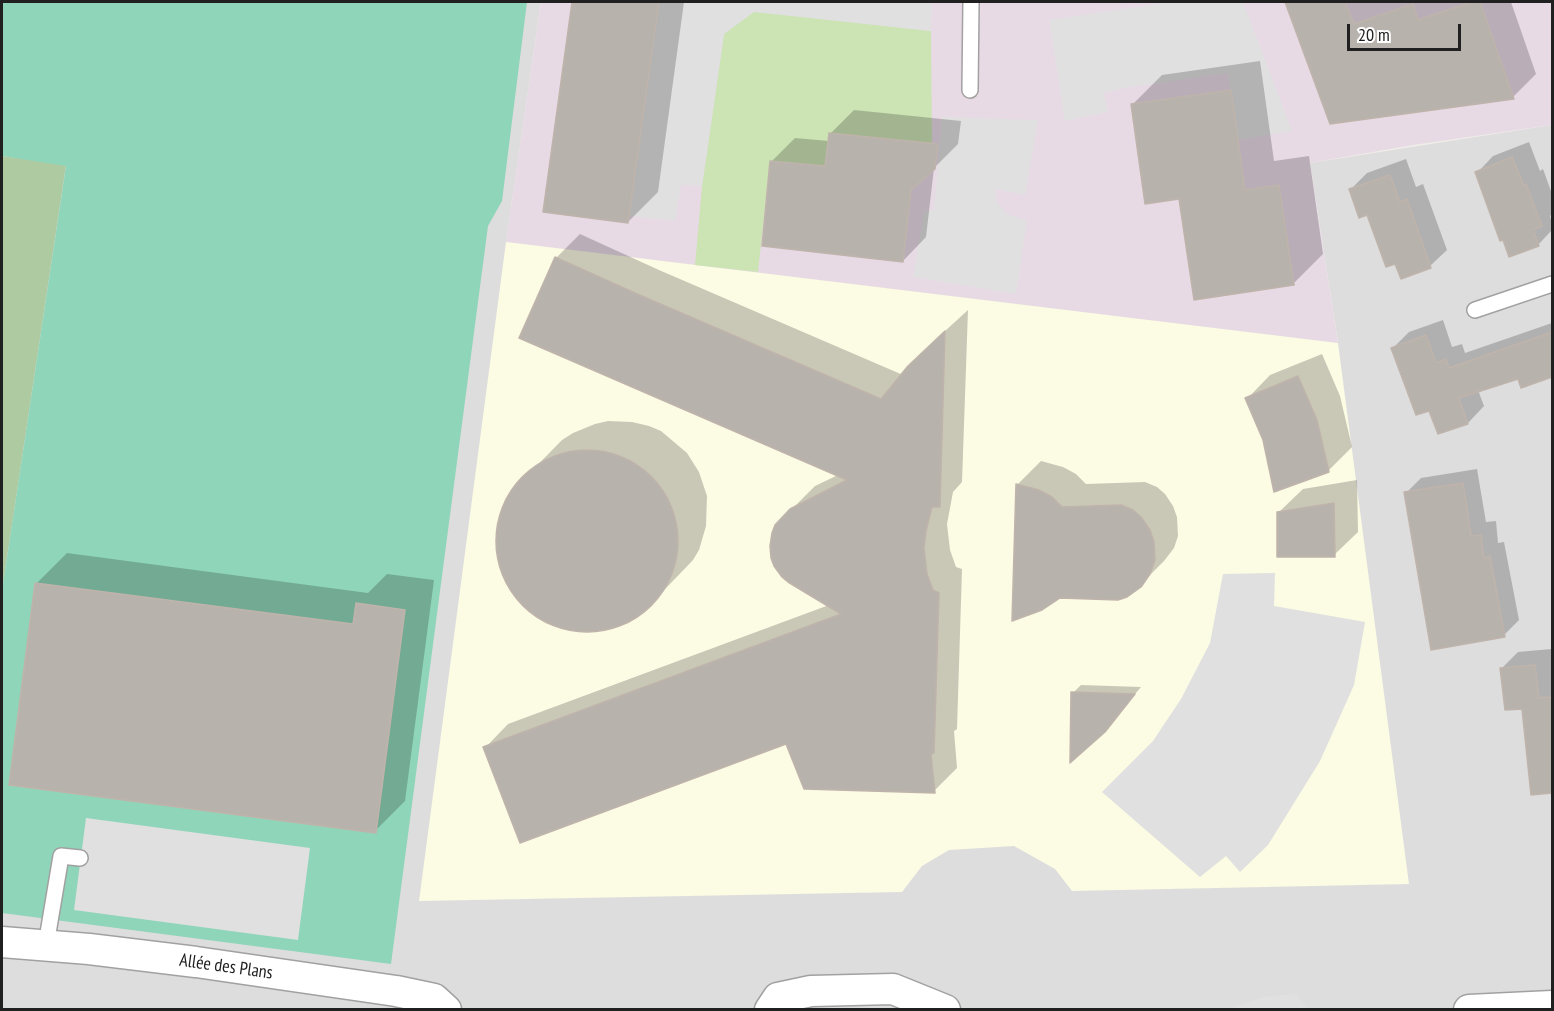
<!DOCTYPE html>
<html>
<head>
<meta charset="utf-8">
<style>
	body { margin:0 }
	#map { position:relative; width:1554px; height:1011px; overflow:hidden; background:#efede8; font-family:"PT Sans Narrow",sans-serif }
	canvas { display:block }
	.frame { position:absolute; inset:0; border:3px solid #202020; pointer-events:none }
	.scale { position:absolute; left:1347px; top:24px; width:114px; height:27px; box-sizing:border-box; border:3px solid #202020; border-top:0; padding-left:8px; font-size:18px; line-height:21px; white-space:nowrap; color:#202020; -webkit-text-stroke:4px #fff; paint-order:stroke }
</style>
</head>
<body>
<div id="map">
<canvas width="1554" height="1011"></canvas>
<div class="frame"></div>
<div class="scale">20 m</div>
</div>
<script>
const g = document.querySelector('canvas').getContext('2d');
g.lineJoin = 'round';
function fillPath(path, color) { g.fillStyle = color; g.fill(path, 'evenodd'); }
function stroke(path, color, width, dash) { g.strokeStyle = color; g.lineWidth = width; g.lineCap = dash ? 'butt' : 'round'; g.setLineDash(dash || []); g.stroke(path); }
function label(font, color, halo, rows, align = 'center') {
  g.font = font + ' "PT Sans Narrow",sans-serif'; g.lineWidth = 4.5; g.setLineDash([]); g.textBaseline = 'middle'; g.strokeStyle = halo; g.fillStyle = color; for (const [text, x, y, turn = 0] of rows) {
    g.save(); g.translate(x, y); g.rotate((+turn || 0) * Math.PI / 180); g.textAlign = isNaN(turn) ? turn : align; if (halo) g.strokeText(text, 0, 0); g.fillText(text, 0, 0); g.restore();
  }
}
fillPath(new Path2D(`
	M 2,2 L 541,2 L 506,242 L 1338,342 L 1310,163 L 1552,125 L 1552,1009 L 2,1010 Z`), '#dedddd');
fillPath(new Path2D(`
	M 541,2 L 1552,2 L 1552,125 L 1413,145 L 1310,163 L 1338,343 L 506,242 Z`), '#e8dae5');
fillPath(new Path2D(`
	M 506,242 L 1338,343 L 1409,884 L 1072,891 L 1055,869 L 1014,846 L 949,850 L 922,866 L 902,892 L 419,901 Z`), '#fcfbe4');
fillPath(new Path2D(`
	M 754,11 L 931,31 L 932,144 L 829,133 L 825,166 L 770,161 L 758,272 L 695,265 L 702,186 L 724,34 Z`), '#cce3b4');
fillPath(new Path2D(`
	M 2,156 L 66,165 L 2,591 Z`), '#aecaa1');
fillPath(new Path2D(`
	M 2,2 L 527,2 L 502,201 L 488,226 L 391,964 L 2,913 L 2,591 L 66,166 L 2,156 Z`), '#8fd5b9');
fillPath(new Path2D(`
	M 659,2 L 932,2 L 931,31 L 754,12 L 724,34 L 702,186 L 681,185 L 675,221 L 629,216 Z
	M 1170,2 L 1243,2 L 1292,131 L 1238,140 L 1228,73 L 1125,88 L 1104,93 L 1108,112 L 1065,121 L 1049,20 Z
	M 942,117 L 1038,120 L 1025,195 L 995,189 L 997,202 L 1007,214 L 1027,221 L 1016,294 L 913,277 L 924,211 L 934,210 Z
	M 1275,573 L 1274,606 L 1365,622 L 1354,685 L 1320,761 L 1268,845 L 1240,872 L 1226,856 L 1200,877 L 1102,792 L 1153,741 L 1181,699 L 1210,643 L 1223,574 Z
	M 86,818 L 310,848 L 298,940 L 74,910 Z
	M 1296,994 L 1308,1009 L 1227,1009 L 1264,997 Z`), '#e0e0e0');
fillPath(new Path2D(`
	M 573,2 L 684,2 L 658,192 L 628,222 L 545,211 Z
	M 1287,2 L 1511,2 L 1536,74 L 1513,97 L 1331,122 Z
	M 1260,61 L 1274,161 L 1309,156 L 1323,254 L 1293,284 L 1181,198 L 1132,105 L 1162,75 Z
	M 854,110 L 961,121 L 958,144 L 934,168 L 926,237 L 903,261 L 771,162 L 795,138 L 829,141 L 830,134 Z
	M 1529,142 L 1540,171 L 1543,169 L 1552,194 L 1552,214 L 1550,216 L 1552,224 L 1552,230 L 1538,245 L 1477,173 L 1493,156 Z
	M 1406,159 L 1416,187 L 1423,184 L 1447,250 L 1430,266 L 1396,262 L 1368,213 L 1350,190 L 1367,173 Z
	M 580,234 L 659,270 L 903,375 L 933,342 L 968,310 L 962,482 L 953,492 L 947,524 L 950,550 L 956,567 L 962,569 L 957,729 L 954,731 L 957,768 L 934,791 L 787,742 L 485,748 L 508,724 L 829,605 L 791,510 L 815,486 L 838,475 L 556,258 Z
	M 1443,320 L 1452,347 L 1462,344 L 1465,353 L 1552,323 L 1552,376 L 1522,387 L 1519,377 L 1478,390 L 1484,406 L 1468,423 L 1439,432 L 1430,409 L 1393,348 L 1409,332 Z
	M 1322,354 L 1340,396 L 1352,447 L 1328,471 L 1264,439 L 1247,399 L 1270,375 Z
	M 608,421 L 632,422 L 649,426 L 661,431 L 687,453 L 699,472 L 707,496 L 706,526 L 699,550 L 693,560 L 647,608 L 636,616 L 627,623 L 604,629 L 582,631 L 569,629 L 555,625 L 536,614 L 520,600 L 514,592 L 503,572 L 500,560 L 498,532 L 500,523 L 505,505 L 517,486 L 562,440 L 573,433 L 595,424 Z
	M 1041,461 L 1063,467 L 1076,474 L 1086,484 L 1145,482 L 1157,487 L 1165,494 L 1173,506 L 1177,517 L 1178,536 L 1174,548 L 1164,561 L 1140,585 L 1018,484 Z
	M 1477,469 L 1486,522 L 1496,521 L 1498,543 L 1504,542 L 1519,620 L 1504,635 L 1406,493 L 1421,478 Z
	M 1357,480 L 1358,532 L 1334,555 L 1279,512 L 1303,489 Z
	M 67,553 L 368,593 L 387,574 L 434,580 L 405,801 L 375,831 L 37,583 Z
	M 1551,649 L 1552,662 L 1552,768 L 1539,770 L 1524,707 L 1502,668 L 1518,652 Z
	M 1081,685 L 1141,687 L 1104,731 L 1073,693 Z`), '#0003');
const building = new Path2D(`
	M 572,2 L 659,2 L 628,223 L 543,212 Z
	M 1285,2 L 1345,2 L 1354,24 L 1413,4 L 1418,20 L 1472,2 L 1480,2 L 1514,99 L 1330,124 Z
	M 1231,90 L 1245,190 L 1279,185 L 1294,285 L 1194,300 L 1179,199 L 1145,204 L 1131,104 Z
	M 829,133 L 938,144 L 935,169 L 911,190 L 903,262 L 762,246 L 770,161 L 825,166 Z
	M 1512,157 L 1524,186 L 1526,184 L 1542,226 L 1533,230 L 1539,246 L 1509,257 L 1503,240 L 1500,241 L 1475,172 Z
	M 1390,175 L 1400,202 L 1407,199 L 1431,268 L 1401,279 L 1395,264 L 1386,267 L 1367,215 L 1359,218 L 1349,189 Z
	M 555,257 L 635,293 L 881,399 L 908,366 L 945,331 L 940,507 L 932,507 L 926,531 L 924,548 L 927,574 L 933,590 L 939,593 L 934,753 L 931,754 L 935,793 L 804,789 L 786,744 L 520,843 L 483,747 L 841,614 L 788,582 L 782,577 L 774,566 L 771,558 L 770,546 L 772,533 L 775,525 L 790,509 L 847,480 L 519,338 Z
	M 1552,332 L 1552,377 L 1521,388 L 1518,379 L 1459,398 L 1468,424 L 1438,434 L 1429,411 L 1416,415 L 1391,348 L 1426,335 L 1436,363 L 1446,359 L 1449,368 Z
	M 1298,376 L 1317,420 L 1329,472 L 1274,492 L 1263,440 L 1245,398 Z
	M496 541a91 91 0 1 1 182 0a91 91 0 1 1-182 0Z
	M 1463,483 L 1471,536 L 1481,535 L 1484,558 L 1490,556 L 1505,637 L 1431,650 L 1404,492 Z
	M 1016,484 L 1039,490 L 1052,497 L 1062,507 L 1121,505 L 1133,510 L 1141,517 L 1150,530 L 1154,542 L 1155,560 L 1150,574 L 1141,587 L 1127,597 L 1118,600 L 1060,598 L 1042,610 L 1012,621 Z
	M 1334,503 L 1335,557 L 1277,557 L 1277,512 Z
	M 35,583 L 353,624 L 356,603 L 405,610 L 376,833 L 9,785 Z
	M 1535,665 L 1539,698 L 1552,697 L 1552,793 L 1531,795 L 1522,709 L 1505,710 L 1500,668 Z
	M 1071,692 L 1135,694 L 1105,732 L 1070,763 Z`);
fillPath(building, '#b8b2ad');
stroke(building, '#bfb4ab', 1.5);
const service = new Path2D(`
	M 970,90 L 971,2
	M 1475,310 L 1552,284
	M 46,945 L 61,856 L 80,858`);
const minor = new Path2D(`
	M 2,942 L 89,949 L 196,962 L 396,991 L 434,999 L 446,1010
	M 770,1010 L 778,998 L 811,991 L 893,989 L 945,1010
	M 1469,1010 L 1552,1006`);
stroke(service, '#a1a1a1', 18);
stroke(minor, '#a1a1a1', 33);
stroke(service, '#fff', 15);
stroke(minor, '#fff', 30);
label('18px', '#202020', '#fff', [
	["Allée des Plans",226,967,8]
]);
</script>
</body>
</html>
